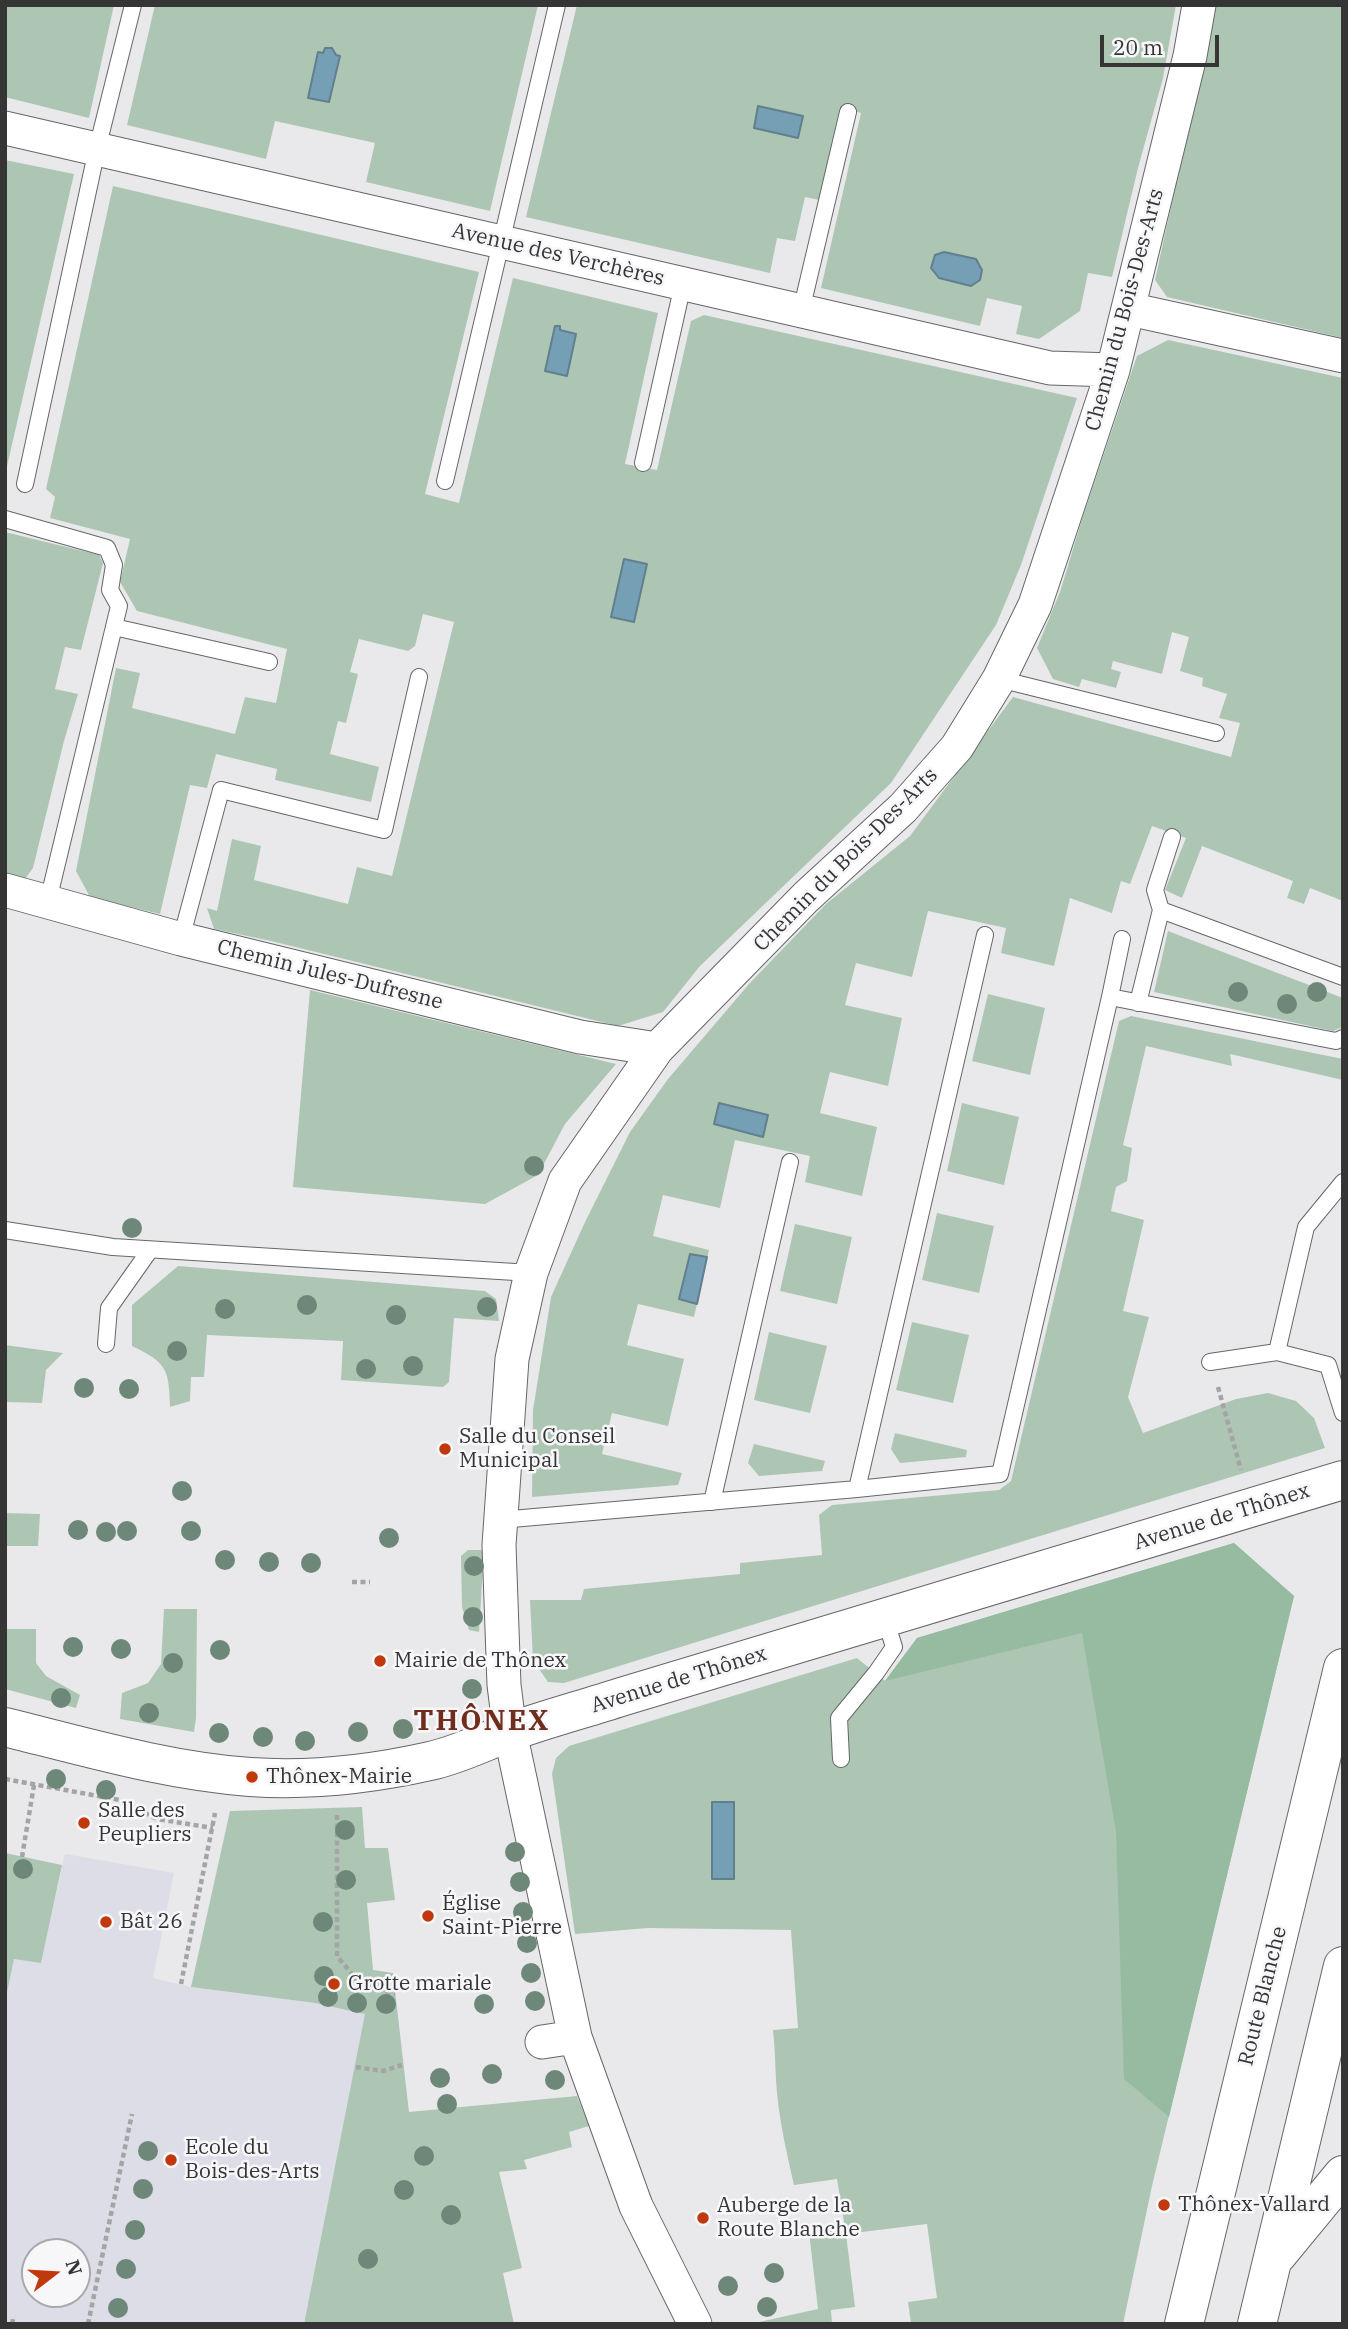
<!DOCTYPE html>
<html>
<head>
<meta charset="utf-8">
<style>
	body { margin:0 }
	#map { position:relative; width:1348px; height:2329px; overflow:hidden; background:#e9e9ec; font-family:"IBM Plex Serif",serif }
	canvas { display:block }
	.frame { position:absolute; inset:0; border:7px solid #353536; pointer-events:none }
	.north { position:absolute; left:21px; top:2238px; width:70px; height:70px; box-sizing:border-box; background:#f7f7fa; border:2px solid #a9a9ac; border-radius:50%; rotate:73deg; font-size:19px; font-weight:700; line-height:28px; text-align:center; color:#353536 }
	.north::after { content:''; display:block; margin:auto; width:24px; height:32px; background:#c1380d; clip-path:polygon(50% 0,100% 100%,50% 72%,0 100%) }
	.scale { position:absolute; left:1100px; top:35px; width:119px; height:32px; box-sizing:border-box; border:4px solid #353536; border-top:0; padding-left:9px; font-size:21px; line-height:24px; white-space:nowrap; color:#353536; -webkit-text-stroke:5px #f7f7fa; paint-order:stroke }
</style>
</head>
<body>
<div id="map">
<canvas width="1348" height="2329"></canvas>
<div class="frame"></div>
<div class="north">N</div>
<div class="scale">20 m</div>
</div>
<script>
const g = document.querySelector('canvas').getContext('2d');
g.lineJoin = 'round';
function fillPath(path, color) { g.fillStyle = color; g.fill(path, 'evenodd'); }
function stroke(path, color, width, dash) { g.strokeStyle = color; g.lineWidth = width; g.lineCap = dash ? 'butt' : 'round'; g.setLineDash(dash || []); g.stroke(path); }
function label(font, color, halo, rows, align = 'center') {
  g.font = font + ' "IBM Plex Serif",serif'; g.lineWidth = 5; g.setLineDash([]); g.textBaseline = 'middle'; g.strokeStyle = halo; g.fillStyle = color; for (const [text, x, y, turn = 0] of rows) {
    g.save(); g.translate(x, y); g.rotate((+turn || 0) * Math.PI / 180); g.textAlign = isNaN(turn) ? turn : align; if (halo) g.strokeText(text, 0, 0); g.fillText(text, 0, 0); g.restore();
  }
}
fillPath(new Path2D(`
	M 65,1854 L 174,1873 L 153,1978 L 191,1987 L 315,2003 L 366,2013 L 304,2324 L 5,2324 L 5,2002 L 14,1958 L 41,1962 ZM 35,2252 L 77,2252 L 77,2294 L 35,2294 Z`), '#dcdde6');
fillPath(new Path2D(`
	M 5,5 L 114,5 L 89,118 L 5,97 Z
	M 155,5 L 538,5 L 490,211 L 366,182 L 375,143 L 275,121 L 266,159 L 127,125 Z
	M 577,5 L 1176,5 L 1163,78 L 1138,168 L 1112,277 L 1088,273 L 1080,311 L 1039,339 L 1016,334 L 1022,306 L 987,298 L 980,326 L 821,288 L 861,113 L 840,107 L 819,200 L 805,197 L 795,241 L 777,238 L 770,273 L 526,217 Z
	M 1215,5 L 1343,5 L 1343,338 L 1167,297 L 1155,280 Z
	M 5,160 L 74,174 L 5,475 Z
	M 113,186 L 479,272 L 425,494 L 459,503 L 513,278 L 658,313 L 625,464 L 657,470 L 691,321 L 704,315 L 1077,398 L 1021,565 L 996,625 L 891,783 L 700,966 L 663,1012 L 618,1026 L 271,941 L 214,929 L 207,908 L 217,911 L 232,839 L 261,846 L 254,880 L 348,904 L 357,867 L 392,876 L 454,622 L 423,614 L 415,646 L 408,651 L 359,639 L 350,672 L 358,674 L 346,723 L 338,721 L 330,754 L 379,767 L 371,802 L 275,780 L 277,769 L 216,754 L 207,788 L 190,785 L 160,914 L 90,897 L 76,871 L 116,668 L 140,673 L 132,708 L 235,734 L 245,697 L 276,703 L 287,649 L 137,611 L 120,582 L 130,539 L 50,518 L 55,497 L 46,489 Z
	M 1168,340 L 1343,378 L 1343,901 L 1310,888 L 1304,904 L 1287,898 L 1293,881 L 1202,846 L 1182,898 L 1165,890 L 1186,838 L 1152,826 L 1130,884 L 1121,881 L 1112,913 L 1070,898 L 1054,966 L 1001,953 L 1006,928 L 928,911 L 912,977 L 856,963 L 845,1005 L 902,1018 L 888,1086 L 830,1072 L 820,1113 L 877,1127 L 862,1196 L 805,1182 L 810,1156 L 735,1140 L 720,1208 L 663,1195 L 653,1236 L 709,1250 L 694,1317 L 638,1304 L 627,1345 L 684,1359 L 668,1426 L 612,1413 L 602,1454 L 682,1473 L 678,1485 L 532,1497 L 533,1410 L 551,1297 L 585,1222 L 630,1132 L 668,1079 L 749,984 L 826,904 L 910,836 L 1013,697 L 1231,757 L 1240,723 L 1219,718 L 1227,694 L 1202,686 L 1203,678 L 1180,671 L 1189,637 L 1172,632 L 1162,674 L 1113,661 L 1111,669 L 1121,672 L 1116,688 L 1082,679 L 1079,687 L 1053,679 L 1037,648 L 1060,592 L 1083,516 L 1137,356 Z
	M 5,532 L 99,555 L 103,563 L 81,650 L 65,647 L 55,689 L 78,694 L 64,741 L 33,868 L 22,883 L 5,878 Z
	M 1168,931 L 1343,998 L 1343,1027 L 1333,1031 L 1154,992 Z
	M 310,990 L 616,1064 L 565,1124 L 538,1175 L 485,1204 L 293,1187 Z
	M 988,994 L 1045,1008 L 1030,1075 L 972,1061 Z
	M 1131,1016 L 1343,1059 L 1343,1080 L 1230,1054 L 1232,1066 L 1146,1046 L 1123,1145 L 1132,1148 L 1127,1181 L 1116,1187 L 1111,1211 L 1144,1220 L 1123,1311 L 1149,1317 L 1128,1397 L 1143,1433 L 1236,1399 L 1268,1393 L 1296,1401 L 1314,1418 L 1325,1448 L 564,1683 L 548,1682 L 533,1660 L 530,1600 L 581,1600 L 584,1589 L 740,1574 L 740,1563 L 822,1555 L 819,1515 L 832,1505 L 999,1490 L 1011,1481 L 1119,1021 Z
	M 962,1103 L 1019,1117 L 1004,1185 L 947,1171 Z
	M 937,1213 L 994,1226 L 979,1293 L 922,1280 Z
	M 795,1224 L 852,1237 L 837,1304 L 780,1291 Z
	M 178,1266 L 485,1291 L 496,1299 L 499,1321 L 454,1318 L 449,1382 L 443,1387 L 341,1380 L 343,1341 L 207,1335 L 204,1377 L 191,1377 L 190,1401 L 170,1407 C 169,1369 167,1363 132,1346 L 132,1305 Z
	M 912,1322 L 969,1335 L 953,1403 L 896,1390 Z
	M 769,1332 L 827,1346 L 810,1413 L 754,1400 Z
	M 5,1345 L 63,1353 L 46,1370 L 42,1403 L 5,1402 Z
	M 895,1433 L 967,1450 L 966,1457 L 900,1463 L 891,1449 Z
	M 754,1444 L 825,1461 L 822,1471 L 759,1476 L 748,1463 Z
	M 5,1513 L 40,1514 L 38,1546 L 5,1546 Z
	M 1234,1543 L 1294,1596 L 1152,2186 L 1123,2324 L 911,2324 L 908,2302 L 937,2298 L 927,2224 L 846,2234 L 855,2307 L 831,2310 L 832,2324 L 750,2324 L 818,2309 L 809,2232 L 845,2228 L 837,2179 L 794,2185 C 786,2150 778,2115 776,2080 C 775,2063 775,2047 773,2030 L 798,2028 L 791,1930 L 648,1928 L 575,1934 L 552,1774 L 556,1758 L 569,1746 L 857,1658 L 885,1681 L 917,1638 Z
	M 468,1550 L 484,1550 L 479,1632 L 469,1630 L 462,1607 L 461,1556 Z
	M 164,1609 L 197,1609 L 196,1718 L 194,1732 L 120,1719 L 122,1693 L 148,1683 L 161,1664 Z
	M 5,1629 L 36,1629 L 36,1663 L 46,1676 L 80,1695 L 76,1708 L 5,1689 Z
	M 362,1807 L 365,1848 L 388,1848 L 395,1900 L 367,1903 L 373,1970 L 393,1973 L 409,2112 L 577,2096 L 589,2126 L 569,2132 L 572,2147 L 524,2160 L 527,2169 L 499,2172 L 522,2268 L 503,2273 L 514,2324 L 304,2324 L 365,2014 L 315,2003 L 191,1987 L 230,1811 Z
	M 5,1853 L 62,1865 L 41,1963 L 14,1959 L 5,2002 Z`), '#adc6b3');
fillPath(new Path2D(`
	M 1234,1543 L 1294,1596 L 1169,2117 L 1124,2079 L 1116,1832 L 1082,1633 L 885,1681 L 917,1638 Z`), '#96bba0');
const water = new Path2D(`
	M 325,48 L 332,48 L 336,55 L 340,56 L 329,102 L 308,98 L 318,52 L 323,53 Z
	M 758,106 L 803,116 L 798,138 L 754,128 Z
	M 944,252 L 976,259 L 982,270 L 980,280 L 971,286 L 939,278 L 931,268 L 935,255 Z
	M 555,326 L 560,326 L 560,330 L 576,334 L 567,376 L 545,371 Z
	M 624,559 L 647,564 L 634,622 L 611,617 Z
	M 719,1103 L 768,1115 L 763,1137 L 714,1124 Z
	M 690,1254 L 707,1257 L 697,1304 L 679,1299 Z
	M 712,1802 L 734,1802 L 734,1879 L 712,1879 Z`);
fillPath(water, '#759fb4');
stroke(water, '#627f8e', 2);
const lane = new Path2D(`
	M 801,311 L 848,112
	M 643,463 L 683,284
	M 445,481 L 557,5
	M 25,484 L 97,149 L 133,5
	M 5,519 L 107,548 L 114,565 L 110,590 L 119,606 L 48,901
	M 114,627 L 269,662
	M 999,679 L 1216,733
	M 1161,910 L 1155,890 L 1172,837
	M 181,939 L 221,790 L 384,830 L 419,677
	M 1110,997 L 1122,939
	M 1138,1003 L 1161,910 L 1343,977
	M 1343,1182 L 1306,1227 L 1277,1352 L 1328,1365 L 1343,1413
	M 5,1230 L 113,1247 L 531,1273
	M 106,1344 L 109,1308 L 150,1250
	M 1210,1362 L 1277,1352
	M 857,1489 L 985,935
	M 712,1502 L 790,1162
	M 500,1520 L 857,1489 L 1000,1474 L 1110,997 L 1336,1041 L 1343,1038
	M 841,1759 L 839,1718 L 876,1673 L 894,1647 L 885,1618`);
const street = new Path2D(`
	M 5,128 L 1050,368 L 1113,370
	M 1129,309 L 1343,356
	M 5,890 L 181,939 L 580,1037 L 657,1049
	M 542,2042 L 575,2037
	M 695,2324 L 636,2206 L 575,2037 L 510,1732 L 504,1685 L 499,1545 L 512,1359 L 531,1273 L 565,1181 L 657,1049 L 806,897 L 903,808 L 957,747 L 999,679 L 1035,605 L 1113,370 L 1190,56 L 1199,5`);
const secondary = new Path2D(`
	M 5,1727 C 86,1747 167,1771 250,1777 C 309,1781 372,1774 430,1761 C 458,1755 483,1742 510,1732 C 546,1719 584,1709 621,1697 L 1343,1480`);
const primary = new Path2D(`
	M 1277,2255 L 1343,2175
	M 1184,2324 L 1343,1668
	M 1257,2324 L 1343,1966`);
stroke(lane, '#67676a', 18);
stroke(street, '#67676a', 35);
stroke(secondary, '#67676a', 40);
stroke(primary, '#67676a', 40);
stroke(new Path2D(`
	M 1218,1387 L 1241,1470
	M 352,1582 L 370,1582
	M 5,1779 L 120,1800 L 157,1819 L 213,1828
	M 337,1815 L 337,1956 L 360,1984 L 395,1994
	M 22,1857 L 34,1785
	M 181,1984 L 215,1813
	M 356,2067 L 383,2071 L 402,2065
	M 12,2324 L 13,2319
	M 88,2324 L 132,2114`), '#a4a4a6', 4.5, [5, 3.5]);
stroke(lane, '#fff', 16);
stroke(street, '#fff', 33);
stroke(secondary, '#fff', 38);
stroke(primary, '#fff', 38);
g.fillStyle = '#6d8779';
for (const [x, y] of [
	[1238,992],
	[1317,992],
	[1287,1004],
	[534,1166],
	[132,1228],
	[307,1305],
	[487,1307],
	[225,1309],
	[396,1315],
	[177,1351],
	[413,1366],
	[366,1369],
	[84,1388],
	[129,1389],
	[182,1491],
	[78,1530],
	[127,1531],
	[191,1531],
	[106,1532],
	[389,1538],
	[225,1560],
	[269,1562],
	[311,1563],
	[474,1566],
	[473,1617],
	[73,1647],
	[121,1649],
	[220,1650],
	[173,1663],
	[472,1689],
	[61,1698],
	[149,1713],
	[403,1729],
	[358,1732],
	[219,1733],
	[263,1737],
	[305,1741],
	[56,1779],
	[106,1790],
	[345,1830],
	[515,1852],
	[23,1869],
	[346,1880],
	[520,1882],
	[523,1912],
	[323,1922],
	[527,1943],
	[531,1973],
	[324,1976],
	[328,1997],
	[535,2001],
	[357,2003],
	[386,2004],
	[484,2004],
	[492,2074],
	[440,2078],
	[555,2080],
	[447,2104],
	[148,2151],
	[424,2156],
	[143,2189],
	[404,2190],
	[451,2215],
	[135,2230],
	[368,2259],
	[126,2269],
	[774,2273],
	[728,2286],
	[767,2307],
	[118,2308]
]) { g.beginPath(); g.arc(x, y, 10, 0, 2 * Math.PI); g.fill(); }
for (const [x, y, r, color] of [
	[445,1449,7,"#c1380d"],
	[380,1661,7,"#c1380d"],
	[252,1777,7,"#c1380d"],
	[84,1823,7,"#c1380d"],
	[428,1916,7,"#c1380d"],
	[106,1922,7,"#c1380d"],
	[334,1984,7,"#c1380d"],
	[171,2160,7,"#c1380d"],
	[1164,2205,7,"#c1380d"],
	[703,2218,7,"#c1380d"]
]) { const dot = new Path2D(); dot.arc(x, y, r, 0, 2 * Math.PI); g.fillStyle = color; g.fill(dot); stroke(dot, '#f7f7fa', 2.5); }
label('21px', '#353536', '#f7f7fa', [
	["Avenue des Verchères",558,255,13],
	["Chemin du Bois-Des-Arts",1125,310,-75],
	["Chemin du Bois-Des-Arts",846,860,-45],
	["Chemin Jules-Dufresne",330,975,14],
	["Avenue de Thônex",1222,1517,-17],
	["Avenue de Thônex",679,1680,-17],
	["Route Blanche",1263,1996,-76]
]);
label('21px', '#353536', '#f7f7fa', [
	["Salle du Conseil",459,1437],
	["Municipal",459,1461],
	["Mairie de Thônex",394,1661],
	["Thônex-Mairie",266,1777],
	["Salle des",98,1811],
	["Peupliers",98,1835],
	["Église",442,1904],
	["Saint-Pierre",442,1928],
	["Bât 26",120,1922],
	["Grotte mariale",348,1984],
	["Ecole du",185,2148],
	["Bois-des-Arts",185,2172],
	["Thônex-Vallard",1178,2205],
	["Auberge de la",717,2206],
	["Route Blanche",717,2230]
], 'left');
g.letterSpacing = '2px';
label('bold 28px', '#702d1b', '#f7f7fa', [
	["THÔNEX",482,1722]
]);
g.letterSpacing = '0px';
</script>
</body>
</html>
